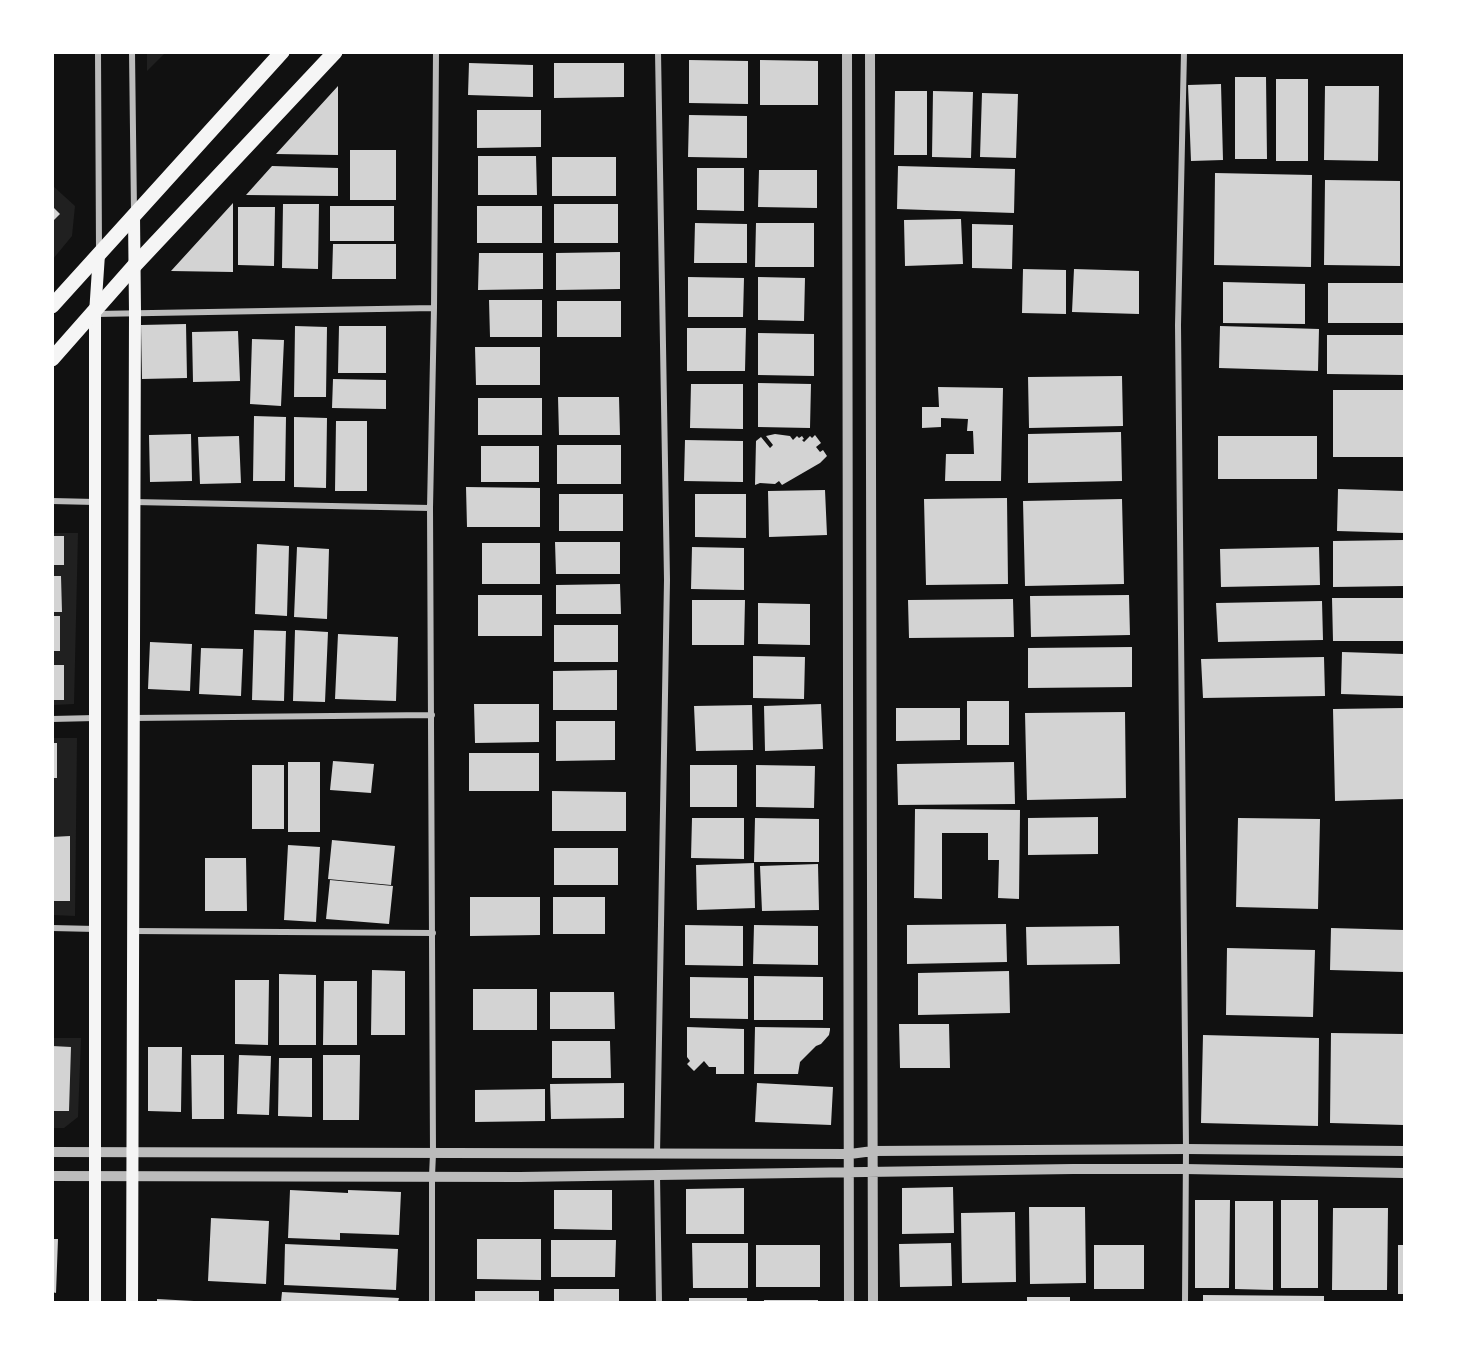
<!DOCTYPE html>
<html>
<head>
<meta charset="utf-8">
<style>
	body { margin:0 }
	#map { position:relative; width:1457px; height:1355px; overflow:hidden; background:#111; font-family:"Space Grotesk",sans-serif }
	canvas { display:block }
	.frame { position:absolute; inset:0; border:54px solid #fff; pointer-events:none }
</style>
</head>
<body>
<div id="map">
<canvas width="1457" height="1355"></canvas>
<div class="frame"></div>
</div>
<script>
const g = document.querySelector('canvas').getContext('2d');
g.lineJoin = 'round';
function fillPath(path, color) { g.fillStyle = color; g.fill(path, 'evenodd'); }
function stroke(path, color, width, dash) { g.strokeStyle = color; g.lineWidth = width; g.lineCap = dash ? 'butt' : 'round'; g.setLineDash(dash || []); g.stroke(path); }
fillPath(new Path2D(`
	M 147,53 L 165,53 L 147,71 Z
	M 53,186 L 75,206 L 72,236 L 53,259 Z
	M 52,533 L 78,533 L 74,704 L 53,705 Z
	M 53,738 L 77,738 L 75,916 L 53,915 Z
	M 53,1038 L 81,1038 L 78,1117 L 64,1128 L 53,1128 Z`), '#202020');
fillPath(new Path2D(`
	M 689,60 L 748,61 L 748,104 L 689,103 Z
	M 760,60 L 818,61 L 818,105 L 760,105 Z
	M 469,63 L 533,65 L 533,97 L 468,95 Z
	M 554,63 L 624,63 L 624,97 L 554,98 Z
	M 1235,77 L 1266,77 L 1267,159 L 1235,159 Z
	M 1276,79 L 1308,79 L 1308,161 L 1276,161 Z
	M 1221,84 L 1223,160 L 1191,161 L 1188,85 Z
	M 338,86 L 338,155 L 276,154 Z
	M 1325,86 L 1379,86 L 1378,161 L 1324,160 Z
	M 895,91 L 927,91 L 927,155 L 894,155 Z
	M 933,91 L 973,92 L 971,158 L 932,157 Z
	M 982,93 L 1018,94 L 1016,158 L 980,157 Z
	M 477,110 L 541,110 L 541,147 L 477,148 Z
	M 689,115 L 747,116 L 747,158 L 688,157 Z
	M 350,150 L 396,150 L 396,200 L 350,200 Z
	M 478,156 L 536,156 L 537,195 L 478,195 Z
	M 552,157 L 616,157 L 616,196 L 552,196 Z
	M 272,166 L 338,168 L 338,196 L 246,195 Z
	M 898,166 L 1015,169 L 1014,213 L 897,209 Z
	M 697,168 L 744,168 L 744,211 L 697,210 Z
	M 759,170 L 817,170 L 817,208 L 758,207 Z
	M 1215,173 L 1312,175 L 1311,267 L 1214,265 Z
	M 1325,180 L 1400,181 L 1400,266 L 1324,265 Z
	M 233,203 L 233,272 L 171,271 Z
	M 283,204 L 319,204 L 318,269 L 282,268 Z
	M 554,204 L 618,204 L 618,243 L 554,243 Z
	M 52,206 L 60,214 L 52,222 Z
	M 330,206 L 394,206 L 394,241 L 330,241 Z
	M 477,206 L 542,206 L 542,243 L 477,243 Z
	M 238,207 L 275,207 L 274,266 L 238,265 Z
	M 961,219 L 963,264 L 905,266 L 904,220 Z
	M 695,223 L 747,224 L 747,263 L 694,263 Z
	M 756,223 L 814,223 L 814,267 L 755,267 Z
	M 972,224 L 1013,225 L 1012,269 L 972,268 Z
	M 333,244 L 396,244 L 396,279 L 332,279 Z
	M 620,252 L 620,289 L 556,290 L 556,253 Z
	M 479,253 L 543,253 L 543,289 L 478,290 Z
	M 1023,269 L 1066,270 L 1066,314 L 1022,313 Z
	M 1074,269 L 1139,271 L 1139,314 L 1072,312 Z
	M 688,277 L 744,278 L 743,317 L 688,317 Z
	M 758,277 L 805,278 L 804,321 L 758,320 Z
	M 1223,282 L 1305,284 L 1305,324 L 1223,323 Z
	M 1328,283 L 1404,283 L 1404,323 L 1328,323 Z
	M 489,300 L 542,300 L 542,337 L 490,337 Z
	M 557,301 L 621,301 L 621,337 L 557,337 Z
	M 186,324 L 187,378 L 142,379 L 141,325 Z
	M 295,326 L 327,327 L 326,397 L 294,397 Z
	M 339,326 L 386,326 L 386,373 L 338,373 Z
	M 1220,326 L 1319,329 L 1318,371 L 1219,368 Z
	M 687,328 L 746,328 L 745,371 L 687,371 Z
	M 238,331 L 240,381 L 193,382 L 192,332 Z
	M 758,333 L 814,334 L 814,376 L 758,375 Z
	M 1327,335 L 1404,335 L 1404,375 L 1327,374 Z
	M 252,339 L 284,340 L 281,406 L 250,404 Z
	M 475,347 L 540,347 L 540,385 L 476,385 Z
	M 1122,376 L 1123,426 L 1029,428 L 1028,377 Z
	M 333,379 L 386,380 L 386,409 L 332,408 Z
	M 758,383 L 811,384 L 810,428 L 758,427 Z
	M 691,384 L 743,384 L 743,429 L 690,428 Z
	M 938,387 L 1003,388 L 1001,481 L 945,481 L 946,454 L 974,454 L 973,431 L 967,431 L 968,419 L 941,418 L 941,427 L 922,428 L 922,407 L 939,407 Z
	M 1333,390 L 1404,390 L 1404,457 L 1333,457 Z
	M 558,397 L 619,397 L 620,435 L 559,435 Z
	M 478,398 L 542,398 L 542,435 L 478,435 Z
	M 254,416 L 286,417 L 285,481 L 253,481 Z
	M 294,417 L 327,418 L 326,488 L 294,487 Z
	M 336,421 L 367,421 L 367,491 L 335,491 Z
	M 1121,432 L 1122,481 L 1028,483 L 1028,434 Z
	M 191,434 L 192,481 L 150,482 L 149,435 Z
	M 775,434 L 790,436 L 793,440 L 797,436 L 799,438 L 802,436 L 804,439 L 802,440 L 804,442 L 810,436 L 812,438 L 815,435 L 821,443 L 816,447 L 820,452 L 823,450 L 827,456 L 820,463 L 782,485 L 779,481 L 775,484 L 760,483 L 755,485 L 756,441 L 761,437 L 770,448 L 773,445 L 766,436 Z
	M 239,436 L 241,483 L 200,484 L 198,437 Z
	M 1218,436 L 1317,436 L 1317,479 L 1218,479 Z
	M 685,440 L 743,441 L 743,482 L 684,481 Z
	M 557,445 L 621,445 L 621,484 L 557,484 Z
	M 481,446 L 539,446 L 539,482 L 481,482 Z
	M 466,487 L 540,488 L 540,527 L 467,527 Z
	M 1338,489 L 1404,491 L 1404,533 L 1337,531 Z
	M 825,490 L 827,535 L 769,537 L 768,491 Z
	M 559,494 L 623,494 L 623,531 L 559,531 Z
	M 695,494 L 746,494 L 746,538 L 695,537 Z
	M 1007,498 L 1008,584 L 926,585 L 924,499 Z
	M 1122,499 L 1124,584 L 1025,586 L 1023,501 Z
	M 52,536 L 64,536 L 64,565 L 52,565 Z
	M 1404,540 L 1404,586 L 1333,587 L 1333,541 Z
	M 555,542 L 620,542 L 620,574 L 556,574 Z
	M 482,543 L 540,543 L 540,584 L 482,584 Z
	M 257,544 L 289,546 L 287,616 L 255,614 Z
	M 297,547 L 329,549 L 327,619 L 294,617 Z
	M 692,547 L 744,548 L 744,590 L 691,589 Z
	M 1319,547 L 1320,585 L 1221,587 L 1220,549 Z
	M 52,576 L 61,576 L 62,612 L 52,612 Z
	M 620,584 L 621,614 L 556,614 L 556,585 Z
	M 478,595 L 542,595 L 542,636 L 478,636 Z
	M 1129,595 L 1130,635 L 1031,637 L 1030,596 Z
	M 1332,598 L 1404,598 L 1404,641 L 1333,641 Z
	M 1013,599 L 1014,637 L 909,638 L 908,600 Z
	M 692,600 L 745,600 L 744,645 L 692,645 Z
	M 1322,601 L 1323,640 L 1218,642 L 1216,603 Z
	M 758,603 L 810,604 L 810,645 L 758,644 Z
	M 52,616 L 60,616 L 60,651 L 52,651 Z
	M 554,625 L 618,625 L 618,662 L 554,662 Z
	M 254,630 L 286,631 L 284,701 L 252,700 Z
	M 295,630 L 328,632 L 325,702 L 293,701 Z
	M 338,634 L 398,637 L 396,701 L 335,699 Z
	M 150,642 L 192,644 L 190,691 L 148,689 Z
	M 1132,647 L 1132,687 L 1028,688 L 1028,648 Z
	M 201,648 L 243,649 L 241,696 L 199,694 Z
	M 1342,652 L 1404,654 L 1404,696 L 1341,694 Z
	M 753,656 L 805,657 L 804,699 L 753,698 Z
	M 1324,657 L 1325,696 L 1203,698 L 1201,659 Z
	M 52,665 L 64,665 L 64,700 L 52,700 Z
	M 617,670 L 617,710 L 553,710 L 553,671 Z
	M 967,701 L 1009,701 L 1009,745 L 967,745 Z
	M 474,704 L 539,704 L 539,742 L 475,743 Z
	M 821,704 L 823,749 L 765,751 L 764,706 Z
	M 752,705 L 753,750 L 696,751 L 694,706 Z
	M 896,708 L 960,708 L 960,740 L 896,741 Z
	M 1404,708 L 1404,799 L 1335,801 L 1333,709 Z
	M 1125,712 L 1126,798 L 1027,800 L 1025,713 Z
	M 556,721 L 615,721 L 615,760 L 556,761 Z
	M 52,743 L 57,743 L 57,778 L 52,778 Z
	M 469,753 L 539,753 L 539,791 L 469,791 Z
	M 333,761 L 374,764 L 371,793 L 330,790 Z
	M 288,762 L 320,762 L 320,832 L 288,832 Z
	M 1014,762 L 1015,804 L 898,805 L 897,764 Z
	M 252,765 L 284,765 L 284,829 L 252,829 Z
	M 690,765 L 737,765 L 737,807 L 690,807 Z
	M 756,765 L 815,766 L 814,808 L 756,807 Z
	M 552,791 L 626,792 L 626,831 L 552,831 Z
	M 915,809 L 1020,810 L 1019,899 L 998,898 L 999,860 L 988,860 L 988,833 L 942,833 L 942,899 L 914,898 Z
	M 1098,817 L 1098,854 L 1028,855 L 1028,818 Z
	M 692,818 L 744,818 L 744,859 L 691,858 Z
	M 755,818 L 819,819 L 819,862 L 754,862 Z
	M 1238,818 L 1320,819 L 1318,909 L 1236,907 Z
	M 70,836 L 70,901 L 52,901 L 52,837 Z
	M 332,840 L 395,846 L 391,885 L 328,879 Z
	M 288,845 L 320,847 L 316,922 L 284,920 Z
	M 554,848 L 618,848 L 618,885 L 554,885 Z
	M 205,858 L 246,858 L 247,911 L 205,911 Z
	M 754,863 L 755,908 L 697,910 L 696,865 Z
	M 818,864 L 819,910 L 762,911 L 760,866 Z
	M 330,880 L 393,886 L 389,924 L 326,919 Z
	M 470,897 L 540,897 L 540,935 L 470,936 Z
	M 553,897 L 605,897 L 605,934 L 553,934 Z
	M 1006,924 L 1007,962 L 907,964 L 907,925 Z
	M 685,925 L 743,926 L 743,966 L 685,965 Z
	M 754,925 L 818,926 L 818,965 L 753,964 Z
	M 1119,926 L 1120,964 L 1027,965 L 1026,927 Z
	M 1331,928 L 1404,930 L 1404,972 L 1330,970 Z
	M 1227,948 L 1315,950 L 1313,1017 L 1226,1015 Z
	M 372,970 L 405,971 L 405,1035 L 371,1035 Z
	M 1009,971 L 1010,1013 L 918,1015 L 918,973 Z
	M 279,974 L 316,975 L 316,1045 L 279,1045 Z
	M 754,976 L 823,977 L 823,1020 L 754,1020 Z
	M 690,977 L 748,978 L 748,1019 L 690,1018 Z
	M 235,980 L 269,980 L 268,1045 L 235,1044 Z
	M 324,981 L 357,981 L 357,1045 L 323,1045 Z
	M 473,989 L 537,989 L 537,1030 L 473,1030 Z
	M 550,992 L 614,992 L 615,1029 L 550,1029 Z
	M 899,1024 L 949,1024 L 950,1068 L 900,1068 Z
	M 687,1027 L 744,1029 L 744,1074 L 716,1074 L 716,1067 L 709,1067 L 704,1061 L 694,1071 L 687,1064 L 690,1061 L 687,1057 Z
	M 755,1027 L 830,1028 L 830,1030 L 829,1035 L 821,1044 L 816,1046 L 800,1062 L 798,1074 L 754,1074 Z
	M 1331,1033 L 1404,1034 L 1404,1125 L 1330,1123 Z
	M 1203,1035 L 1319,1038 L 1318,1126 L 1201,1123 Z
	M 552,1041 L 610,1041 L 611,1078 L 552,1078 Z
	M 52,1046 L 71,1047 L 69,1111 L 52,1111 Z
	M 148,1047 L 182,1047 L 181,1112 L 148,1111 Z
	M 191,1055 L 224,1055 L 224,1119 L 192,1119 Z
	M 239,1055 L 271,1056 L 269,1115 L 237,1114 Z
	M 323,1055 L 360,1055 L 359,1120 L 323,1120 Z
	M 279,1058 L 312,1058 L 312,1117 L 278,1116 Z
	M 624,1083 L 624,1118 L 551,1119 L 550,1084 Z
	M 757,1083 L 833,1087 L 831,1125 L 755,1122 Z
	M 545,1089 L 545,1121 L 475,1122 L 475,1090 Z
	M 953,1187 L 954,1233 L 902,1234 L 902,1188 Z
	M 744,1188 L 744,1234 L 686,1234 L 686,1189 Z
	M 290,1190 L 348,1193 L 348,1190 L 401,1192 L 399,1235 L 340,1233 L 340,1240 L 288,1238 Z
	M 554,1190 L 612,1190 L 612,1230 L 554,1229 Z
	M 1195,1200 L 1230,1200 L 1229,1288 L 1195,1288 Z
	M 1281,1200 L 1318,1200 L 1318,1288 L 1281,1288 Z
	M 1235,1201 L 1273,1201 L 1273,1290 L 1235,1289 Z
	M 1029,1207 L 1085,1207 L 1086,1283 L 1030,1284 Z
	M 1333,1208 L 1388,1208 L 1387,1290 L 1332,1290 Z
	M 1015,1212 L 1016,1282 L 962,1283 L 961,1213 Z
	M 211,1218 L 269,1221 L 266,1284 L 208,1281 Z
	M 52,1239 L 58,1239 L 56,1293 L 52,1292 Z
	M 477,1239 L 541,1239 L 541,1280 L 477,1279 Z
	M 551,1240 L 616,1240 L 615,1277 L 551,1277 Z
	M 692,1243 L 748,1243 L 748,1288 L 693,1288 Z
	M 951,1243 L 952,1286 L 900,1287 L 899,1244 Z
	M 285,1244 L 398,1249 L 396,1290 L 284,1285 Z
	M 756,1245 L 820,1245 L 820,1287 L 756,1287 Z
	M 1094,1245 L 1144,1245 L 1144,1289 L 1094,1289 Z
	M 1398,1245 L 1404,1245 L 1404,1294 L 1398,1294 Z
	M 554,1289 L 619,1289 L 619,1302 L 554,1302 Z
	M 475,1291 L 539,1291 L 539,1302 L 475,1302 Z
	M 282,1292 L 399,1298 L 398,1302 L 281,1302 Z
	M 1203,1295 L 1324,1296 L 1324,1302 L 1203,1302 Z
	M 1027,1297 L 1070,1297 L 1070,1302 L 1027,1302 Z
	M 689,1298 L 747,1298 L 747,1302 L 689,1302 Z
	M 157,1299 L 194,1301 L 194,1302 L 157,1302 Z
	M 764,1300 L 818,1300 L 818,1302 L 764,1302 Z`), '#d3d3d3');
stroke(new Path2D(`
	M 98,52 L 99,250
	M 132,52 L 134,211
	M 1184,52 L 1178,325 L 1186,1149 L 1185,1302
	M 96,314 L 434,308
	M 52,501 L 95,502
	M 134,502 L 430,508
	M 133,718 L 432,715
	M 52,719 L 95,718
	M 52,928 L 95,929
	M 134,931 L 433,933
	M 657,1154 L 667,580 L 658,52
	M 657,1175 L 659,1302
	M 432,1302 L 432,1176 L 433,1154 L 430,508 L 434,308 L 436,52`), '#bcbcbc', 6);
stroke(new Path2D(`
	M 847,52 L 849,1302
	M 870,52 L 873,1302
	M 52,1152 L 850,1154 L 873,1151 L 1186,1149 L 1404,1151
	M 52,1176 L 520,1177 L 1073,1169 L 1185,1169 L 1404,1173`), '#bcbcbc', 10);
stroke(new Path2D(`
	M 95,1302 L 95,314 L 99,254
	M 132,1302 L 135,313 L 134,216`), '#f5f5f5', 12);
stroke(new Path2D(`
	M 52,306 L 282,52
	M 52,359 L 134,266 L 335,52`), '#f5f5f5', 15);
</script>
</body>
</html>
